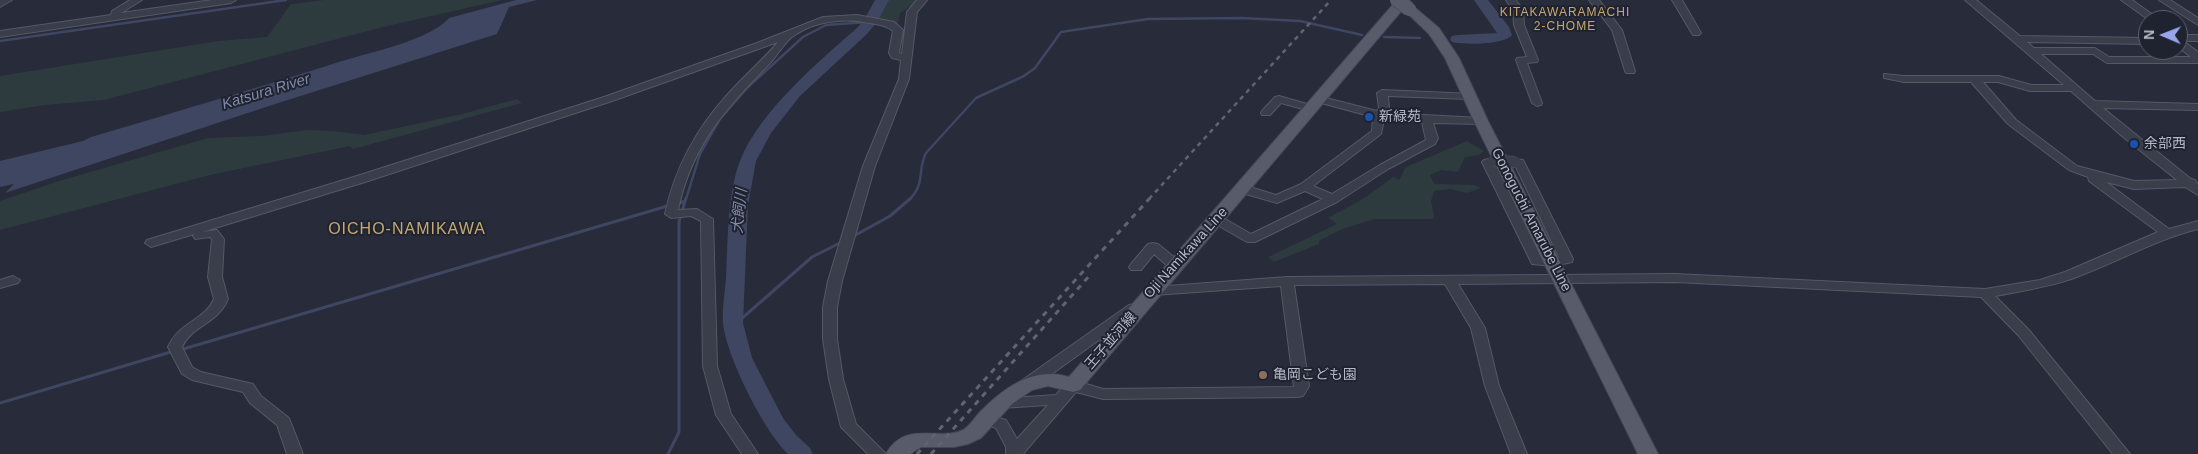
<!DOCTYPE html>
<html>
<head>
<meta charset="utf-8">
<style>
	body { margin:0 }
	#map { position:relative; width:2198px; height:454px; overflow:hidden; background:#272b3a; font-family:Helvetica,sans-serif }
	canvas { display:block }
	.north { position:absolute; left:2138px; top:10px; width:50px; height:50px; box-sizing:border-box; background:#1f2330; border:1px solid #5b5f6c; border-radius:50%; rotate:271deg; font-size:14px; font-weight:700; line-height:20px; text-align:center; color:#b6b9c6 }
	.north::after { content:''; display:block; margin:auto; width:18px; height:22px; background:#97a5ea; clip-path:polygon(50% 0,100% 100%,50% 72%,0 100%) }
</style>
</head>
<body>
<div id="map">
<canvas width="2198" height="454"></canvas>
<div class="north">N</div>
</div>
<script>
const g = document.querySelector('canvas').getContext('2d');
g.lineJoin = 'round';
function fillPath(path, color) { g.fillStyle = color; g.fill(path, 'evenodd'); }
function stroke(path, color, width, dash) { g.strokeStyle = color; g.lineWidth = width; g.lineCap = dash ? 'butt' : 'round'; g.setLineDash(dash || []); g.stroke(path); }
function label(font, color, halo, rows, align = 'center') {
  g.font = font + ' Helvetica,"Noto Sans JP",sans-serif'; g.lineWidth = 4; g.setLineDash([]); g.textBaseline = 'middle'; g.strokeStyle = halo; g.fillStyle = color; for (const [text, x, y, turn = 0] of rows) {
    g.save(); g.translate(x, y); g.rotate((+turn || 0) * Math.PI / 180); g.textAlign = isNaN(turn) ? turn : align; if (halo) g.strokeText(text, 0, 0); g.fillText(text, 0, 0); g.restore();
  }
}
fillPath(new Path2D(`
	M 324,0 L 502,0 L 383,27 L 104,100 L 45,105 L 0,112 L 0,76 L 218,41 L 267,37 L 291,4 Z
	M 887,0 L 920,0 L 900,13 L 898,25 L 878,19 L 880,8 Z
	M 517,99 L 522,103 L 353,149 L 350,146 L 210,175 L 0,230 L 0,201 L 59,181 L 208,138 L 262,136 L 307,130 L 333,131 L 364,135 L 462,114 Z
	M 1467,141 L 1484,151 L 1479,155 L 1465,157 L 1458,172 L 1441,170 L 1430,175 L 1434,184 L 1474,185 L 1481,188 L 1467,193 L 1451,189 L 1434,191 L 1431,201 L 1434,216 L 1433,219 L 1375,219 L 1342,229 L 1319,241 L 1319,244 L 1274,262 L 1268,257 L 1337,224 L 1328,218 L 1366,197 L 1393,177 L 1399,180 L 1406,167 Z`), '#2d3b3f');
fillPath(new Path2D(`
	M 516,0 L 537,0 L 509,7 L 497,34 L 272,105 L 5,193 L 14,184 L 0,187 L 0,161 L 83,141 L 91,137 C 175,112 258,88 342,61 C 369,53 432,39 449,18 Z`), '#3f4661');
stroke(new Path2D(`
	M 1384,37 L 1420,38
	M 0,41 L 286,0
	M 686,199 L 700,154 L 720,119 L 748,87 L 803,37 L 826,25 L 869,22
	M 910,199 C 926,182 917,170 926,153 L 976,98 L 1024,76 L 1035,68 L 1061,32 L 1148,19 L 1242,18 L 1300,21 L 1362,35`), '#3f4661', 2.5);
stroke(new Path2D(`
	M 677,204 L 685,201
	M 852,237 L 890,216 L 911,198
	M 733,323 L 740,320 L 812,257 L 842,242
	M 180,350 L 671,205
	M 0,403 L 174,351
	M 668,454 L 679,432 L 679,222 L 686,198`), '#3f4661', 3);
fillPath(new Path2D(`
	M 875,0 L 889,0 L 877,22 L 867,34 L 800,96 L 771,133 L 756,161 L 748,205 L 743,323 L 752,358 L 783,418 L 796,435 L 810,448 L 813,454 L 788,454 C 764,431 726,356 723,323 C 722,308 725,292 726,277 C 728,242 727,194 740,161 C 759,112 818,62 857,28 L 864,20 Z
	M 1474,0 L 1488,0 L 1509,27 L 1512,35 C 1504,45 1464,45 1452,42 L 1450,39 L 1452,36 L 1457,35 L 1497,33 Z`), '#3f4661');
const minor = new Path2D(`
	M 0,0 L 12,0 L 0,7 Z
	M 130,0 L 142,0 L 121,13 L 212,0 L 236,0 L 231,3 L 0,37 L 0,31 L 111,15 L 112,11 Z
	M 917,0 L 927,0 L 917,12 L 909,79 L 875,166 L 842,281 L 837,307 L 837,339 L 843,379 L 856,424 L 886,454 L 868,454 L 841,427 L 829,379 L 823,339 L 823,307 L 828,281 L 863,166 L 899,79 L 901,60 L 892,58 L 889,53 L 893,31 C 885,24 874,24 864,22 C 842,18 814,22 795,35 C 786,40 779,53 772,61 C 727,107 692,144 678,210 L 697,209 L 713,219 L 717,366 L 731,414 L 758,454 L 742,454 L 716,415 L 703,366 L 701,221 L 691,216 L 671,218 L 665,214 C 675,168 696,129 728,94 C 744,76 763,60 778,42 L 612,101 L 365,182 L 202,232 L 217,230 L 224,239 L 222,277 L 228,299 C 218,324 192,325 182,347 L 192,367 L 201,372 L 253,384 L 261,396 L 289,418 L 303,454 L 287,454 L 277,425 L 250,403 L 243,392 L 192,380 L 182,374 L 168,347 C 179,322 205,320 214,299 L 208,277 L 212,239 L 210,237 L 195,239 L 193,236 L 194,234 L 151,247 L 145,243 L 147,240 L 357,176 L 604,97 L 757,43 L 823,17 L 857,15 L 894,22 L 903,30 L 899,53 L 902,54 L 907,12 Z
	M 1506,0 L 1516,0 L 1523,10 L 1524,25 L 1538,60 L 1537,62 L 1527,63 L 1542,103 L 1541,105 L 1537,106 L 1532,103 L 1516,60 L 1517,58 L 1527,57 L 1514,25 L 1513,10 Z
	M 1589,0 L 1599,0 L 1622,30 L 1635,71 L 1634,73 L 1626,73 L 1625,71 L 1612,30 Z
	M 1672,0 L 1682,0 L 1701,33 L 1699,35 L 1693,35 Z
	M 1965,0 L 1976,0 L 2020,36 L 2148,38 L 2148,44 L 2027,42 L 2034,48 L 2095,48 L 2109,57 L 2191,57 L 2178,47 L 2178,35 L 2198,35 L 2198,41 L 2183,41 L 2198,52 L 2198,63 L 2107,63 L 2093,54 L 2041,54 L 2095,101 L 2198,104 L 2198,110 L 2103,108 L 2191,179 L 2195,180 L 2198,185 L 2198,195 L 2185,187 L 2134,189 L 2106,182 L 2169,229 L 2198,221 L 2198,229 C 2154,240 2116,263 2074,278 C 2048,287 2022,291 1995,296 L 2028,329 L 2130,454 L 2113,454 L 2018,335 L 1981,297 L 1675,282 L 1458,284 L 1485,328 L 1499,386 L 1527,454 L 1511,454 L 1485,386 L 1471,328 L 1445,284 L 1294,285 L 1309,386 L 1303,396 L 1298,397 L 1103,399 L 1076,392 L 1023,454 L 1006,454 L 1006,447 L 996,428 L 981,423 L 978,419 L 981,415 L 986,414 L 1006,420 L 1017,439 L 1048,405 L 1001,408 L 996,407 L 994,403 L 996,399 L 1056,395 L 1068,381 L 1073,380 L 1103,389 L 1294,387 L 1281,286 L 1154,295 L 1149,294 L 1147,291 L 1154,287 L 1287,277 L 1675,274 L 1985,289 L 2040,280 L 2065,272 L 2158,232 L 2089,181 L 2088,177 L 2069,170 L 2008,124 L 1971,82 L 1904,82 L 1884,78 L 1884,74 L 1904,76 L 1999,76 L 2031,85 L 2064,85 ZM 1983,82 L 1998,82 L 2030,91 L 2071,91 L 2122,136 L 2177,180 L 2134,181 L 2077,166 L 2016,120 Z
	M 2121,0 L 2132,0 L 2160,20 L 2149,20 Z
	M 2159,0 L 2170,0 L 2198,18 L 2198,25 Z
	M 1382,90 L 1473,94 L 1474,96 L 1469,99 L 1388,96 L 1389,108 L 1386,113 L 1481,118 L 1487,121 L 1481,124 L 1433,123 L 1438,138 L 1435,144 L 1388,169 L 1337,202 L 1255,242 L 1247,242 L 1212,222 L 1210,219 L 1212,216 L 1220,216 L 1251,234 L 1323,199 L 1305,191 L 1277,203 L 1239,192 L 1237,189 L 1243,185 L 1276,195 L 1301,184 L 1372,131 L 1373,117 L 1314,101 L 1313,99 L 1314,97 L 1318,96 L 1377,111 L 1379,108 L 1377,93 ZM 1384,119 L 1422,122 L 1426,140 L 1380,165 L 1332,194 L 1313,186 L 1381,134 Z
	M 1279,96 L 1314,106 L 1315,108 L 1310,111 L 1281,103 L 1270,115 L 1262,115 L 1261,113 L 1262,111 L 1275,97 Z
	M 1493,158 L 1499,161 L 1495,164 L 1542,257 L 1559,257 L 1515,165 L 1509,162 L 1515,159 L 1523,160 L 1573,259 L 1572,262 L 1553,266 L 1532,264 L 1482,162 L 1484,160 Z
	M 1153,243 L 1158,244 L 1181,263 L 1183,266 L 1181,269 L 1171,269 L 1154,254 L 1141,270 L 1131,270 L 1129,267 L 1131,264 L 1148,244 Z
	M 13,276 L 20,280 L 18,283 L 0,288 L 0,280 Z
	M 1134,304 L 1139,305 L 1141,308 L 1139,311 L 1031,389 L 1021,389 L 1019,385 L 1021,381 L 1129,305 Z`);
const major = new Path2D(`
	M 1397,0 L 1410,0 L 1405,6 L 1413,6 L 1439,28 L 1459,58 L 1488,121 L 1658,454 L 1638,454 L 1474,121 L 1445,58 L 1429,34 L 1403,9 L 1080,390 L 1073,392 L 1048,386 L 1032,390 L 1012,404 L 981,438 L 968,444 L 954,447 L 921,447 L 910,454 L 886,454 C 905,419 940,442 963,430 C 970,426 975,417 981,411 C 1005,387 1034,366 1069,377 Z`);
stroke(minor, '#555966', 2);
stroke(major, '#434754', 2);
fillPath(minor, '#3a3e4b');
fillPath(major, '#585c6a');
stroke(new Path2D(`
	M 1149,199 L 1331,0`), '#5f6373', 2.5, [4.5, 4.5]);
stroke(new Path2D(`
	M 917,454 L 1150,198
	M 931,454 L 1091,274`), '#5f6373', 3, [5.5, 5.5]);
const minorBridge = new Path2D(`
	M 1493,161 L 1515,162`);
const majorBridge = new Path2D(`
	M 1397,0 L 1409,9`);
stroke(minorBridge, '#555966', 12, []);
stroke(majorBridge, '#434754', 15, []);
stroke(minorBridge, '#3a3e4b', 11);
stroke(majorBridge, '#585c6a', 14);
for (const [x, y, r, color] of [
	[1369,117,5,"#1a4fb4"],
	[2134,144,5,"#1a4fb4"],
	[1263,375,5,"#8d6e63"]
]) { const dot = new Path2D(); dot.arc(x, y, r, 0, 2 * Math.PI); g.fillStyle = color; g.fill(dot); stroke(dot, '#1f2330', 2); }
g.letterSpacing = '1px';
label('12px', '#c7a870', '#1f2330', [
	["KITAKAWARAMACHI",1565,13],
	["2-CHOME",1565,27]
]);
g.letterSpacing = '0px';
label('14px', '#b6b9c6', '#1f2330', [
	["新緑苑",1379,117],
	["余部西",2144,144],
	["亀岡こども園",1273,375]
], 'left');
label('14px', '#b6b9c6', '#1f2330', [
	["Gonoguchi Amarube Line",1531,220,63],
	["Oji Namikawa Line",1186,253,-48],
	["王子並河線",1111,341,-49]
]);
label('italic 15px', '#828aaa', '#1f2330', [
	["Katsura River",266,92,-17],
	["犬飼川",740,211,-84]
]);
g.letterSpacing = '1px';
label('16px', '#c7a870', '#1f2330', [
	["OICHO-NAMIKAWA",407,230]
]);
g.letterSpacing = '0px';
</script>
</body>
</html>
